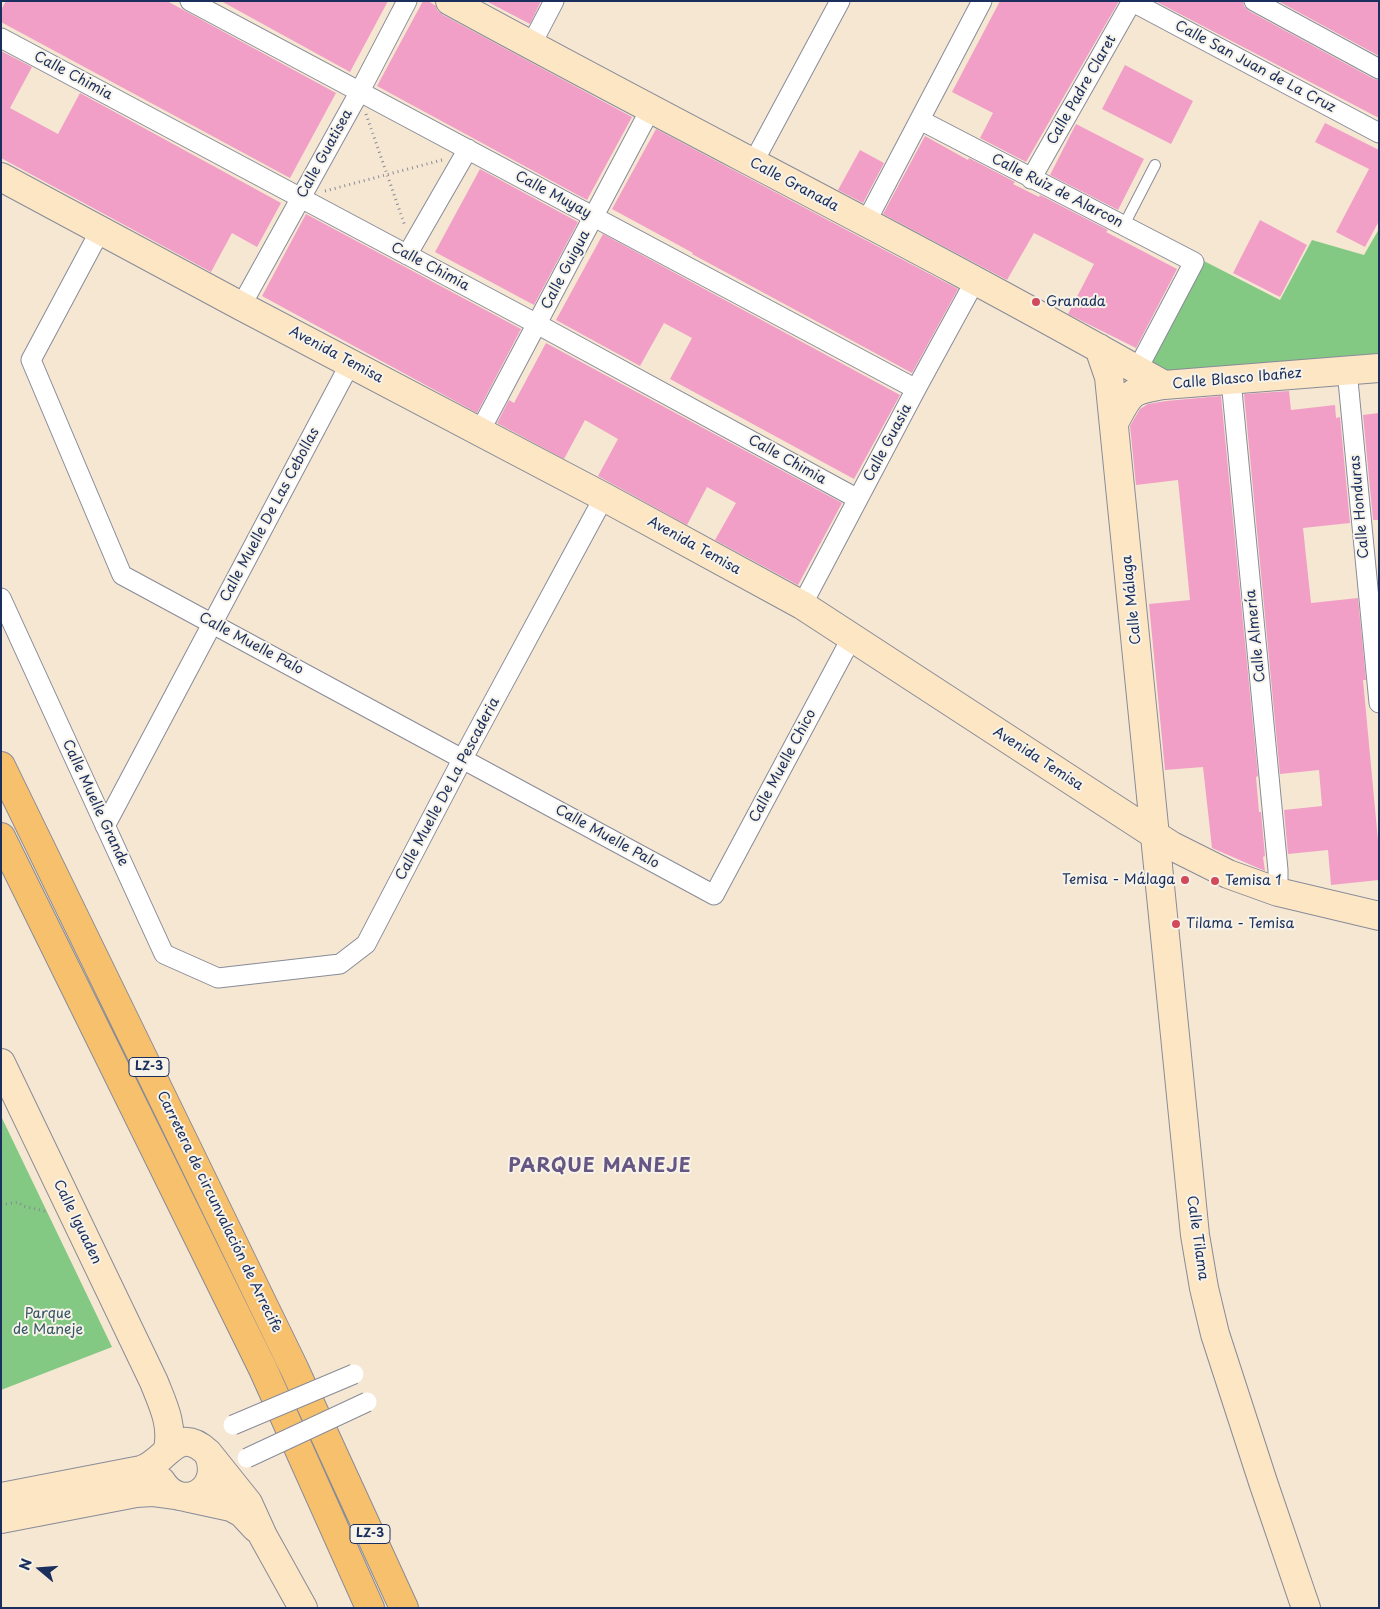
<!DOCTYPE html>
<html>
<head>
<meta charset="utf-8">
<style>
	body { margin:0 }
	#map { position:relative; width:1380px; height:1609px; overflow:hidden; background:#f6e7d3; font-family:"Playpen Sans",sans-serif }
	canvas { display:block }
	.frame { position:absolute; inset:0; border:2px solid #1b2f5e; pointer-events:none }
	.north { position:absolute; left:15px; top:1544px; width:50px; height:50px; -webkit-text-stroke:4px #f7f3e8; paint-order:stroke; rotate:288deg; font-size:14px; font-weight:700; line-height:20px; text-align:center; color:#1b2f5e }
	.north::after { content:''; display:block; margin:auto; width:18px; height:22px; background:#1b2f5e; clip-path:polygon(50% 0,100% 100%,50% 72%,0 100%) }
</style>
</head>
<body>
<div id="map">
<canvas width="1380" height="1609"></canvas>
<div class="frame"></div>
<div class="north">N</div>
</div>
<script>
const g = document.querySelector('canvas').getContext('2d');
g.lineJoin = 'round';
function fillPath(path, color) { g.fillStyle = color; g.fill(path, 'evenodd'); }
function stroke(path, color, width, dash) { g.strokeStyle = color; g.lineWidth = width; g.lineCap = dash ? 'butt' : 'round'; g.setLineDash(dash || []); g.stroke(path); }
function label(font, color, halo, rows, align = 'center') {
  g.font = font + ' "Playpen Sans",sans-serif'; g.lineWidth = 4; g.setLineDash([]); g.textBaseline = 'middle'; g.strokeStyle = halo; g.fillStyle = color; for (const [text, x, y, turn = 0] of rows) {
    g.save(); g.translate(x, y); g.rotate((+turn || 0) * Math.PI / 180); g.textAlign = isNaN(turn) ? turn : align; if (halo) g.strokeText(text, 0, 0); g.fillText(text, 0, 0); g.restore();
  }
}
fillPath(new Path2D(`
	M 1379,229 L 1379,357 L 1161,376 L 1145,367 L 1202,260 L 1280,300 L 1312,240 L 1364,255 Z
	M 1,1116 L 112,1347 L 1,1390 Z`), '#83c983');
fillPath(new Path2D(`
	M 6,1 L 167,1 L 336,93 L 290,178 L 1,22 L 1,10 Z
	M 221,1 L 388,1 L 350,72 Z
	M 423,1 L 428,1 L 436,6 L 437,10 L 443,15 L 632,117 L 587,200 L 377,86 Z
	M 486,1 L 541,1 L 530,24 Z
	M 1000,1 L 1119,1 L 1026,162 L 980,138 L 993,113 L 952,92 Z
	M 1155,1 L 1243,1 L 1244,6 L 1249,11 L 1374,79 L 1379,80 L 1379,118 Z
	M 1278,1 L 1379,1 L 1379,56 Z
	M 1,51 L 32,67 L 10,108 L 58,134 L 80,93 L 281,203 L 257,247 L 232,233 L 211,272 L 1,158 Z
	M 1125,65 L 1193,101 L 1171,144 L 1102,109 Z
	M 1325,123 L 1379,150 L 1379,221 L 1365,247 L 1336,232 L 1369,169 L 1315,142 Z
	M 1076,124 L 1144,159 L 1118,210 L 1050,175 Z
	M 656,129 L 958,289 L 912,373 L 692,254 L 693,253 L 612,209 Z
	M 925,136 L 968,160 L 969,158 L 1015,182 L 1013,184 L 1039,197 L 1040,195 L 1108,230 L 1106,232 L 1177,269 L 1136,348 L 1068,314 L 1094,264 L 1034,233 L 1007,280 L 883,214 Z
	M 860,150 L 884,163 L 863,203 L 838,190 Z
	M 480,169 L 578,222 L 534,305 L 435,252 Z
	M 306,214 L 521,329 L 477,413 L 262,296 Z
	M 1260,220 L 1307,245 L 1280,297 L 1233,273 Z
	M 603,234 L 900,395 L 854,479 L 670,379 L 692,338 L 664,323 L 640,366 L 556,320 Z
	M 546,343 L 842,503 L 798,585 L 715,540 L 736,503 L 707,487 L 687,525 L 598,476 L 618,439 L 585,420 L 564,459 L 497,423 L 509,400 L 514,403 Z
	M 1289,391 L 1291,410 L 1335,405 L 1336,418 L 1340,417 L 1350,523 L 1303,528 L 1311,603 L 1358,598 L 1366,680 L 1363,680 L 1379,851 L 1379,880 L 1331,885 L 1328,850 L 1288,854 L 1284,810 L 1322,806 L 1319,770 L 1280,774 L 1244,394 Z
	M 1221,396 L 1258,776 L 1256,777 L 1259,812 L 1261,812 L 1265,856 L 1263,857 L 1265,871 L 1212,848 L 1203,767 L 1165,770 L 1149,604 L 1190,600 L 1178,480 L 1136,485 L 1130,426 L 1140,409 L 1148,404 L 1166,401 Z
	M 1379,413 L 1379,520 L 1373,520 L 1363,415 Z`), '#f19fc7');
const lane = new Path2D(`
	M 1124,225 L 1155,165`);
const street = new Path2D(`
	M 190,1 L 916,389
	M 1131,1 L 1379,133
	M 1254,1 L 1379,69
	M 1,38 L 537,324 L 858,499
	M 531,45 L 554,1
	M 920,120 L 1194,262 L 1137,370
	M 753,163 L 840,1
	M 1031,179 L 1132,1
	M 866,222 L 982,1
	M 101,229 L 31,360 L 122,575 L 714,895 L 852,637
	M 407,255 L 468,149
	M 241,306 L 360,91 L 407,1
	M 1347,370 L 1379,703
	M 1231,380 L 1278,870 L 1278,892
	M 480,431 L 651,108
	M 1,598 L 164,954 L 218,978 L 340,964 L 366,944 L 463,758 L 604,497
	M 802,605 L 916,389 L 975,281
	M 105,826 L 351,362`);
const secondary = new Path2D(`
	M 450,1 C 687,131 929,251 1164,385
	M 1,177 L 241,306 L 604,497 L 802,605 L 1172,846 L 1228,874 L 1278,892 L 1379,916
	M 1099,348 L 1109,377 L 1195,1235 L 1204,1288 L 1215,1334 L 1263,1482 L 1306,1608
	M 1114,423 C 1131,392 1128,391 1164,385 L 1379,368
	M 1,1063 L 154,1382 C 163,1405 173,1424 168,1449
	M 161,1481 C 182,1515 225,1489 208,1453
	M 1,1497 L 141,1470 C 167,1462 176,1423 208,1453 L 248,1503 L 263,1536 L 303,1608
	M 185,1497 L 231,1507 L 242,1513 L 256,1528
	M 1,1519 L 136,1493 L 152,1492 L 174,1495`);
const highway = new Path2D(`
	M 1,766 L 294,1368 L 404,1608
	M 1,837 L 263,1369 L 370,1608`);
stroke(lane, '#888b98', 12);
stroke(street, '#888b98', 21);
stroke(secondary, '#888b98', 30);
stroke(highway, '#888b98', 30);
stroke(new Path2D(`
	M 366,114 L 405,226
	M 325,191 L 442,160
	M 1,1205 L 18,1202 L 23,1206 L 48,1212`), '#888b98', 3, [1, 4]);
stroke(lane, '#fff', 10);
stroke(street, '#fff', 19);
stroke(secondary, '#fce6c4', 28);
stroke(highway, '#f7c06c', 28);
const streetBridge = new Path2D(`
	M 233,1425 L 354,1374
	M 247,1458 L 367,1402`);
stroke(streetBridge, '#888b98', 21, []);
stroke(streetBridge, '#fff', 19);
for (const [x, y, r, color] of [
	[1036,302,5,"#d1495b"],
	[1185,880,5,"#d1495b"],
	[1215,881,5,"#d1495b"],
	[1176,924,5,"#d1495b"]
]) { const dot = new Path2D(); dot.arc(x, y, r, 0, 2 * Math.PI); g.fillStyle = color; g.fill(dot); stroke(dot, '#f7f3e8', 2); }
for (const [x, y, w] of [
	[149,1067,40],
	[370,1534,40]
]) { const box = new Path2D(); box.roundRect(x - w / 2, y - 9.5, w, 19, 4); g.fillStyle = '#f7f3e8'; g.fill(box); stroke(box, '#1b2f5e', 1); }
label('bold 12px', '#1b2f5e', null, [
	["LZ-3",149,1067],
	["LZ-3",370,1534]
]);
label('14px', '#1b2f5e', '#f7f3e8', [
	["Calle San Juan de La Cruz",1255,67,28],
	["Calle Chimia",73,76,28],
	["Calle Padre Claret",1082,90,-60],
	["Calle Guatisea",325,154,-61],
	["Calle Granada",794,185,28],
	["Calle Ruiz de Alarcon",1057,191,27],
	["Calle Muyay",553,195,28],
	["Calle Chimia",430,267,28],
	["Calle Guigua",566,270,-62],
	["Avenida Temisa",336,355,28],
	["Calle Blasco Ibañez",1237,379,-5],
	["Calle Guasia",888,443,-62],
	["Calle Chimia",787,460,29],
	["Calle Honduras",1360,507,-95],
	["Calle Muelle De Las Cebollas",270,515,-62],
	["Avenida Temisa",694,546,29],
	["Calle Málaga",1132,600,-96],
	["Calle Almería",1256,636,-96],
	["Calle Muelle Palo",251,644,28],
	["Avenida Temisa",1038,759,33],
	["Calle Muelle Chico",783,766,-62],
	["Calle Muelle De La Pescaderia",448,789,-62],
	["Calle Muelle Grande",95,803,65],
	["Calle Muelle Palo",607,837,29],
	["Carretera de circunvalación de Arrecife",219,1212,64],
	["Calle Iguaden",77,1222,64],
	["Calle Tilama",1197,1238,82]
]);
label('14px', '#1b2f5e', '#f7f3e8', [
	["Granada",1046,302],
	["Temisa - Málaga",1175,880,"right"],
	["Temisa 1",1225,881],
	["Tilama - Temisa",1186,924]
], 'left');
label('14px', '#355667', '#f7f3e8', [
	["Parque",48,1314],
	["de Maneje",48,1330]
]);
g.letterSpacing = '1px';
label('bold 19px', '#665683', '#f7f3e8', [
	["PARQUE MANEJE",600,1167]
]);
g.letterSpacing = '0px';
</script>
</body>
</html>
